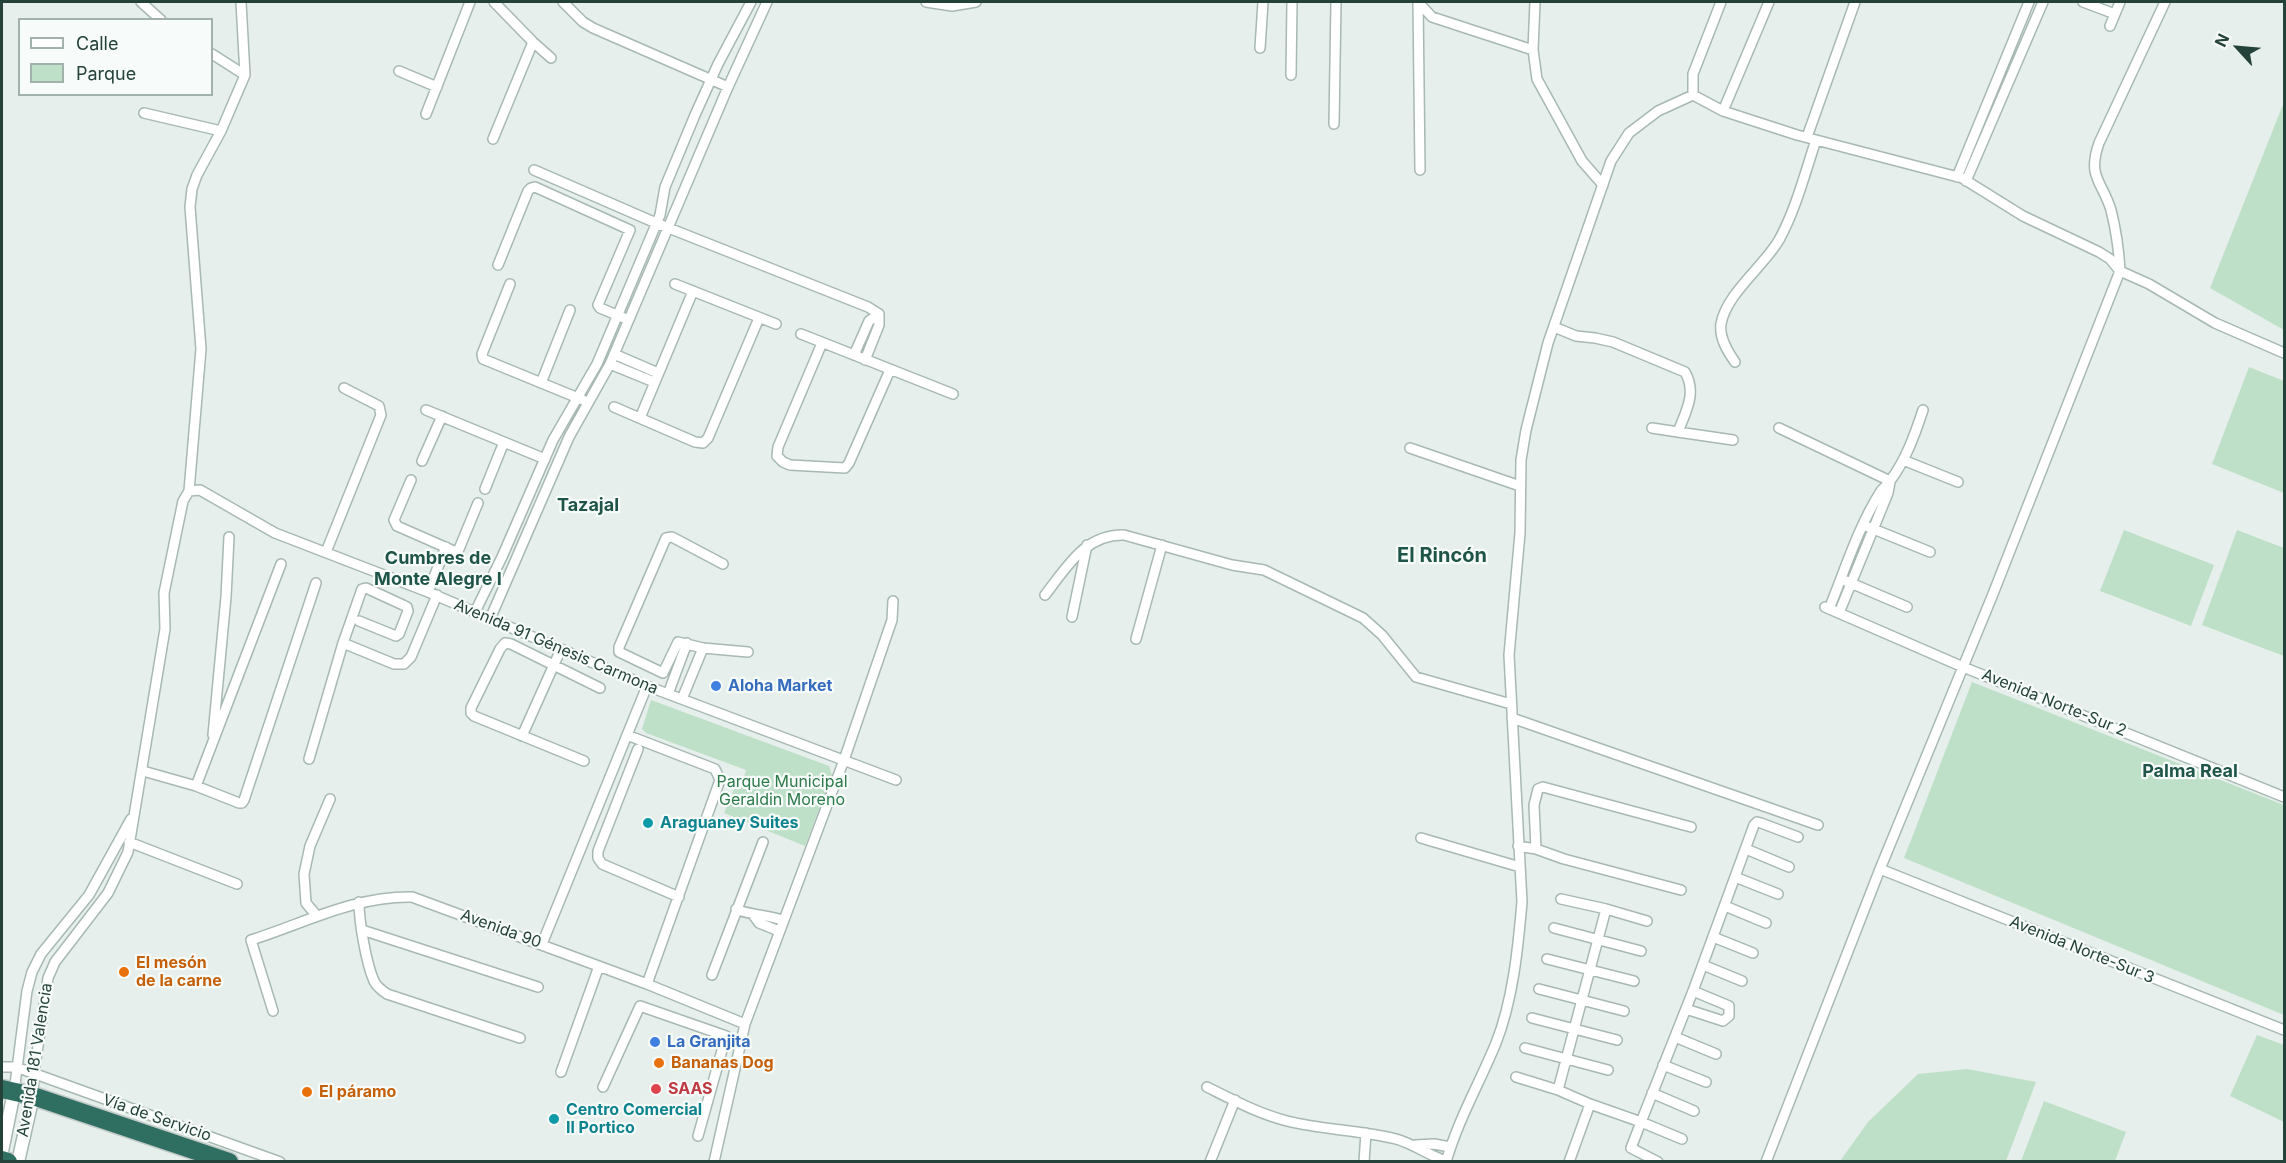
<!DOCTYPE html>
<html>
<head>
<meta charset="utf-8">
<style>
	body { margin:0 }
	#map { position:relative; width:2286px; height:1163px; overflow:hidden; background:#e6efeb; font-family:Inter,sans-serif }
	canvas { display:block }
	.frame { position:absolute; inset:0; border:3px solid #24423a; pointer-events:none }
	.legend { position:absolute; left:18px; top:18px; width:195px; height:78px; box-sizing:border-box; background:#f7fbf9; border:2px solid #a3b1ad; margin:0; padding:8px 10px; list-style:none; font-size:18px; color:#24423a }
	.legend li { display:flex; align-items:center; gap:12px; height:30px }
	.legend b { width:30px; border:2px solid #a3b1ad }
	.north { position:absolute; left:2208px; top:18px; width:60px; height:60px; -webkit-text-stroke:4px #f7fbf9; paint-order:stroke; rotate:296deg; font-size:16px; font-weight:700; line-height:24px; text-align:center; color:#24423a }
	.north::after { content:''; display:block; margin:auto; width:21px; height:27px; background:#24423a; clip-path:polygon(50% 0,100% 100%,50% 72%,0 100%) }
</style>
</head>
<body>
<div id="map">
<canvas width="2286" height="1163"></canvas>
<div class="frame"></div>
<ul class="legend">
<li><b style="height:8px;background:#fff"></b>Calle</li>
<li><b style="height:16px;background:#bfe0c8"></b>Parque</li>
</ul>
<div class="north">N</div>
</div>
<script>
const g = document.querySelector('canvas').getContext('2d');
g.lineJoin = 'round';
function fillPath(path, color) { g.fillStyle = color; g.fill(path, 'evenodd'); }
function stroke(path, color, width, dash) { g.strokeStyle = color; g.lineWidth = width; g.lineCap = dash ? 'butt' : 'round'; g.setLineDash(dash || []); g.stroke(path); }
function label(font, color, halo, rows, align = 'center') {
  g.font = font + ' Inter,sans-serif'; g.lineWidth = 4.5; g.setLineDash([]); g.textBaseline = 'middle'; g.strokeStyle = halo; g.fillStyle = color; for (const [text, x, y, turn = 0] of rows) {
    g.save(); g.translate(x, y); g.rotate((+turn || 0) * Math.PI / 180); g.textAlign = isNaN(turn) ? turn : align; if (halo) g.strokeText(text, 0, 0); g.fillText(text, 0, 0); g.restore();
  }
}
fillPath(new Path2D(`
	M 2284,102 L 2284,330 L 2210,288 Z
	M 2249,367 L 2284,381 L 2284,493 L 2212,464 Z
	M 2124,530 L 2214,565 L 2191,626 L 2100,591 Z
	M 2237,530 L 2284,548 L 2284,656 L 2202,625 Z
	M 1972,682 L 2284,805 L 2284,1015 L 1904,858 Z
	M 651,700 L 829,766 L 832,775 L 805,846 L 724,813 L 735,787 L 741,789 L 746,770 L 646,733 L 642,729 Z
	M 2257,1035 L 2284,1045 L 2284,1122 L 2230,1096 Z
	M 1967,1069 L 2036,1082 L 2006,1161 L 1840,1161 L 1868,1122 L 1918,1074 Z
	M 2044,1101 L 2126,1132 L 2115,1161 L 2021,1161 Z`), '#bfe0c8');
const minor = new Path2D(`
	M 141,2 L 161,20
	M 494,2 L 533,42 L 551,58
	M 563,2 L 583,22 L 593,28 L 728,87
	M 926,2 L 952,6 L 976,2
	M 1418,2 L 1420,170
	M 1418,2 L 1432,17 L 1533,50
	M 1535,2 L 1533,50 L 1537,79 L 1582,161 L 1603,185
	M 2083,2 L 2115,14 L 2120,2
	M 2110,26 L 2115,14
	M 1260,48 L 1263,2
	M 212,54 L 245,75
	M 399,71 L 437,87
	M 1291,75 L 1292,2
	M 1693,95 L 1693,74 L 1721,2
	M 1723,111 L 1769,2
	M 144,113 L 221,131
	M 426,114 L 470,2
	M 1334,124 L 1336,2
	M 1807,137 L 1855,2
	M 493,139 L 533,42
	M 534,170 L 656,223 L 868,307 L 879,314
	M 1957,177 L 2029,2
	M 1966,181 L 2043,2
	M 498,265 L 528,191 L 531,188 L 535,187 L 630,230 L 598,305 L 600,308 L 624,318
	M 510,284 L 482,354 L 483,359 L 583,400
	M 675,284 L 776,324
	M 1554,327 L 1576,336 L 1595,338 L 1613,342 L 1685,372 C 1697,393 1686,411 1678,432 L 1733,440
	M 801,334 L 953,394
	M 822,343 L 778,447 L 777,456 L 783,462 L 790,465 L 845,468 L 849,463 L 890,370
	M 614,354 L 658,373
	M 854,355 L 869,321 L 879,314
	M 865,360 L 879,325 L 879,314
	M 1735,362 C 1728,352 1719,338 1721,324 C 1726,294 1764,266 1779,240 C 1796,209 1805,173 1816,140
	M 610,364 L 654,382
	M 541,383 L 570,310
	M 614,407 L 695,442 L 703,443 L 708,438 L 759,318
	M 426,410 L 545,459
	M 640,418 L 693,291
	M 1652,428 L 1678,432
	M 1779,428 L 1890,481
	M 1410,448 L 1520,486
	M 1903,460 L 1958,482
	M 422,461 L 442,416
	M 411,480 L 394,520 L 397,526 L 454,551 L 457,551 L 459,549 L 478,503
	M 485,489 L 504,442
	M 189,491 L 200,490 L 275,533 L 428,592 L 647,686 L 896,780
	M 1866,526 L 1930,552
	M 326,552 L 381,415 L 379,406 L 344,388
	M 723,564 L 672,537 L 666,538 L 619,647 L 619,652 L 663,673 L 678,642 L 703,648 L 748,652
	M 1846,581 L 1907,607
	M 428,592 L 446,547
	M 1045,595 C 1067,567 1085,534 1124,535 L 1232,565 L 1264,570 L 1363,618 L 1382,635 L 1416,677 L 1511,704
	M 1825,607 L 1963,667 L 2284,797
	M 1829,609 C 1845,570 1858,527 1881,491 C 1884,487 1888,485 1890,481 C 1906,460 1915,434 1923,410
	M 475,612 L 502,557 L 553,440 L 597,364 L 660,215 L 665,187 L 695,115 L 718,64 L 751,2
	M 1839,613 L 1888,493 L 1890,482
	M 1072,617 L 1087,545
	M 490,619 L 569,437 L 610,364 L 728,87 L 767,2
	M 1136,639 L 1162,545
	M 343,643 L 362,589 L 366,588 L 403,605 L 407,607 L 408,611 L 399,634 L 396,636 L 359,621
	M 668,694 L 687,643
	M 682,699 L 703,648
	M 1512,718 L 1818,825
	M 213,735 L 226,597 L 229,537
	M 627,735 L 715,769 L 720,780 L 647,984
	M 522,736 L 561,649
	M 638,749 L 598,851 L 598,858 L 602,864 L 679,897
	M 309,759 L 343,643 L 394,664 L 404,664 L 411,657 L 437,595
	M 584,761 L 474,716 L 471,713 L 471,708 L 500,649 L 505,643 L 511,644 L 600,688
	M 143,771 L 196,786 L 281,564
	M 196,786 L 239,803 L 242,803 L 244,800 L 316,583
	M 1421,838 L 1520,867
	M 129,842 L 237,884
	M 1518,846 L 1536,849 L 1564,859 L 1681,890
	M 1536,849 L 1534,805 L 1538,789 L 1543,787 L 1691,827
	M 1746,849 L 1789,867
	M 1880,869 L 2284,1030
	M 1735,877 L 1778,894
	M 1561,899 L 1606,909 L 1647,921
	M 359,902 C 359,921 366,963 374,981 C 377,987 381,990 387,994 L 520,1038
	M 1725,906 L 1766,923
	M 736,909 C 752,916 766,914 782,920
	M 1606,909 L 1558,1090 L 1590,1104 L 1641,1122 L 1693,991 L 1754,825 L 1757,822 L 1761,823 L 1798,837
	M 317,916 L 306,903 L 304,874 L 310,846 L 330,799
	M 754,916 L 759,923 L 779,931
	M 1554,928 L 1641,951
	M 362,930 L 538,987
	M 1713,937 L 1753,953
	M 542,944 L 647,686
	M 1547,959 L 1634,981
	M 1703,965 L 1742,981
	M 712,975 L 763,842
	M 1539,989 L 1624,1011
	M 1686,1009 L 1723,1021 L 1729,1016 L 1729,1006 L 1693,991
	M 273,1011 L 251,940 C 305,923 354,896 412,897 L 647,984 L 745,1024
	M 1532,1018 L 1617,1040
	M 1675,1037 L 1716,1054
	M 1525,1048 L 1608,1070
	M 1663,1065 L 1706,1082
	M 2,1067 L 16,1067 L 280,1162
	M 561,1072 L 599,966
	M 1516,1077 L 1558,1090
	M 603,1087 L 640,1006 L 726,1036 L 698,1136
	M 1207,1087 C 1233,1100 1259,1114 1287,1121 C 1323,1130 1360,1130 1396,1139 C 1414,1144 1428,1155 1446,1161
	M 14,1092 L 27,991 L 32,972 L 41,954 L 89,895 L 131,819
	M 1652,1093 L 1694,1111
	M 33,1096 L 34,1073 L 48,978 L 55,962 L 108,893 L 128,852 L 165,629 L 164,593 L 183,501 L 189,491 L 201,349 L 190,207 L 192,189 L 197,175 L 221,131 L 245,75 L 241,2
	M 1415,1145 L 1434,1144 L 1450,1147
	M 714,1162 L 745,1024 L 844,760 L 892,620 L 893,601
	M 1210,1162 L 1235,1100
	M 1364,1162 L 1366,1133
	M 1446,1162 C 1458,1120 1480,1082 1496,1043 C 1513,1000 1518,948 1522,902 L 1509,655 L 1520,533 L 1521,460 L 1526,430 L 1548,343 L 1611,161 L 1629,133 L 1658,111 L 1693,95 L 1723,111 L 1797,135 L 1962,178 L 2023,216 L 2099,252 L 2110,259 L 2120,271 L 2149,284 L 2215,323 L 2284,353
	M 1569,1162 L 1590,1104
	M 1658,1162 L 1631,1148 L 1641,1122 L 1682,1139
	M 1766,1162 L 1880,869 L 1993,594 L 2120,271 C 2119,251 2116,230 2111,210 C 2102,181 2087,177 2099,143 L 2165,2`);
const tertiary = new Path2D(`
	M 2,1151 L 14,1092
	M 18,1162 L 33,1096`);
const motorway = new Path2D(`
	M 2,1089 L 33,1096 L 229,1162
	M 2,1160 L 8,1162`);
stroke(minor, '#a8b8b2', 12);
stroke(tertiary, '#a8b8b2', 15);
stroke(motorway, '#c2cac8', 21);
stroke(minor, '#fff', 9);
stroke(tertiary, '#fff', 12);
stroke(motorway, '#2f6f62', 18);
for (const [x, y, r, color] of [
	[716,686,6,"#3f7fe0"],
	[648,823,6,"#0f9aa8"],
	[124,972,6,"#e8710a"],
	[655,1042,6,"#3f7fe0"],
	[659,1063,6,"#e8710a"],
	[656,1089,6,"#e0444e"],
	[307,1092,6,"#e8710a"],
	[554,1119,6,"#0f9aa8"]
]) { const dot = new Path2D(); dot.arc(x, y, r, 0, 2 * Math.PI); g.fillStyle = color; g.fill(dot); stroke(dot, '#f7fbf9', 2); }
label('16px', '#24423a', '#f7fbf9', [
	["Avenida 91 Génesis Carmona",556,647,23],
	["Avenida Norte-Sur 2",2054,703,22],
	["Avenida 90",501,929,20],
	["Avenida Norte-Sur 3",2082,950,22],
	["Avenida 181 Valencia",35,1060,-81],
	["Vía de Servicio",157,1118,19]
]);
label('bold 16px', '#366cbe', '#f7fbf9', [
	["Aloha Market",728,686],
	["La Granjita",667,1042]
], 'left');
label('16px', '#2d7a4b', '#f7fbf9', [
	["Parque Municipal",782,782],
	["Geraldin Moreno",782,800]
]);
label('bold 16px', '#0d838f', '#f7fbf9', [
	["Araguaney Suites",660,823],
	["Centro Comercial",566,1110],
	["Il Portico",566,1128]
], 'left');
label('bold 16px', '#c56008', '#f7fbf9', [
	["El mesón",136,963],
	["de la carne",136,981],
	["Bananas Dog",671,1063],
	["El páramo",319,1092]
], 'left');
label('bold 16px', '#be3a42', '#f7fbf9', [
	["SAAS",668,1089]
], 'left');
label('bold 18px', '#1f5548', '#f7fbf9', [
	["Tazajal",588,506],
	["Cumbres de",438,559],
	["Monte Alegre I",438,580],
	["Palma Real",2190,772]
]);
label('bold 20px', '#1f5548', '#f7fbf9', [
	["El Rincón",1442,556]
]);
</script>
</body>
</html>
